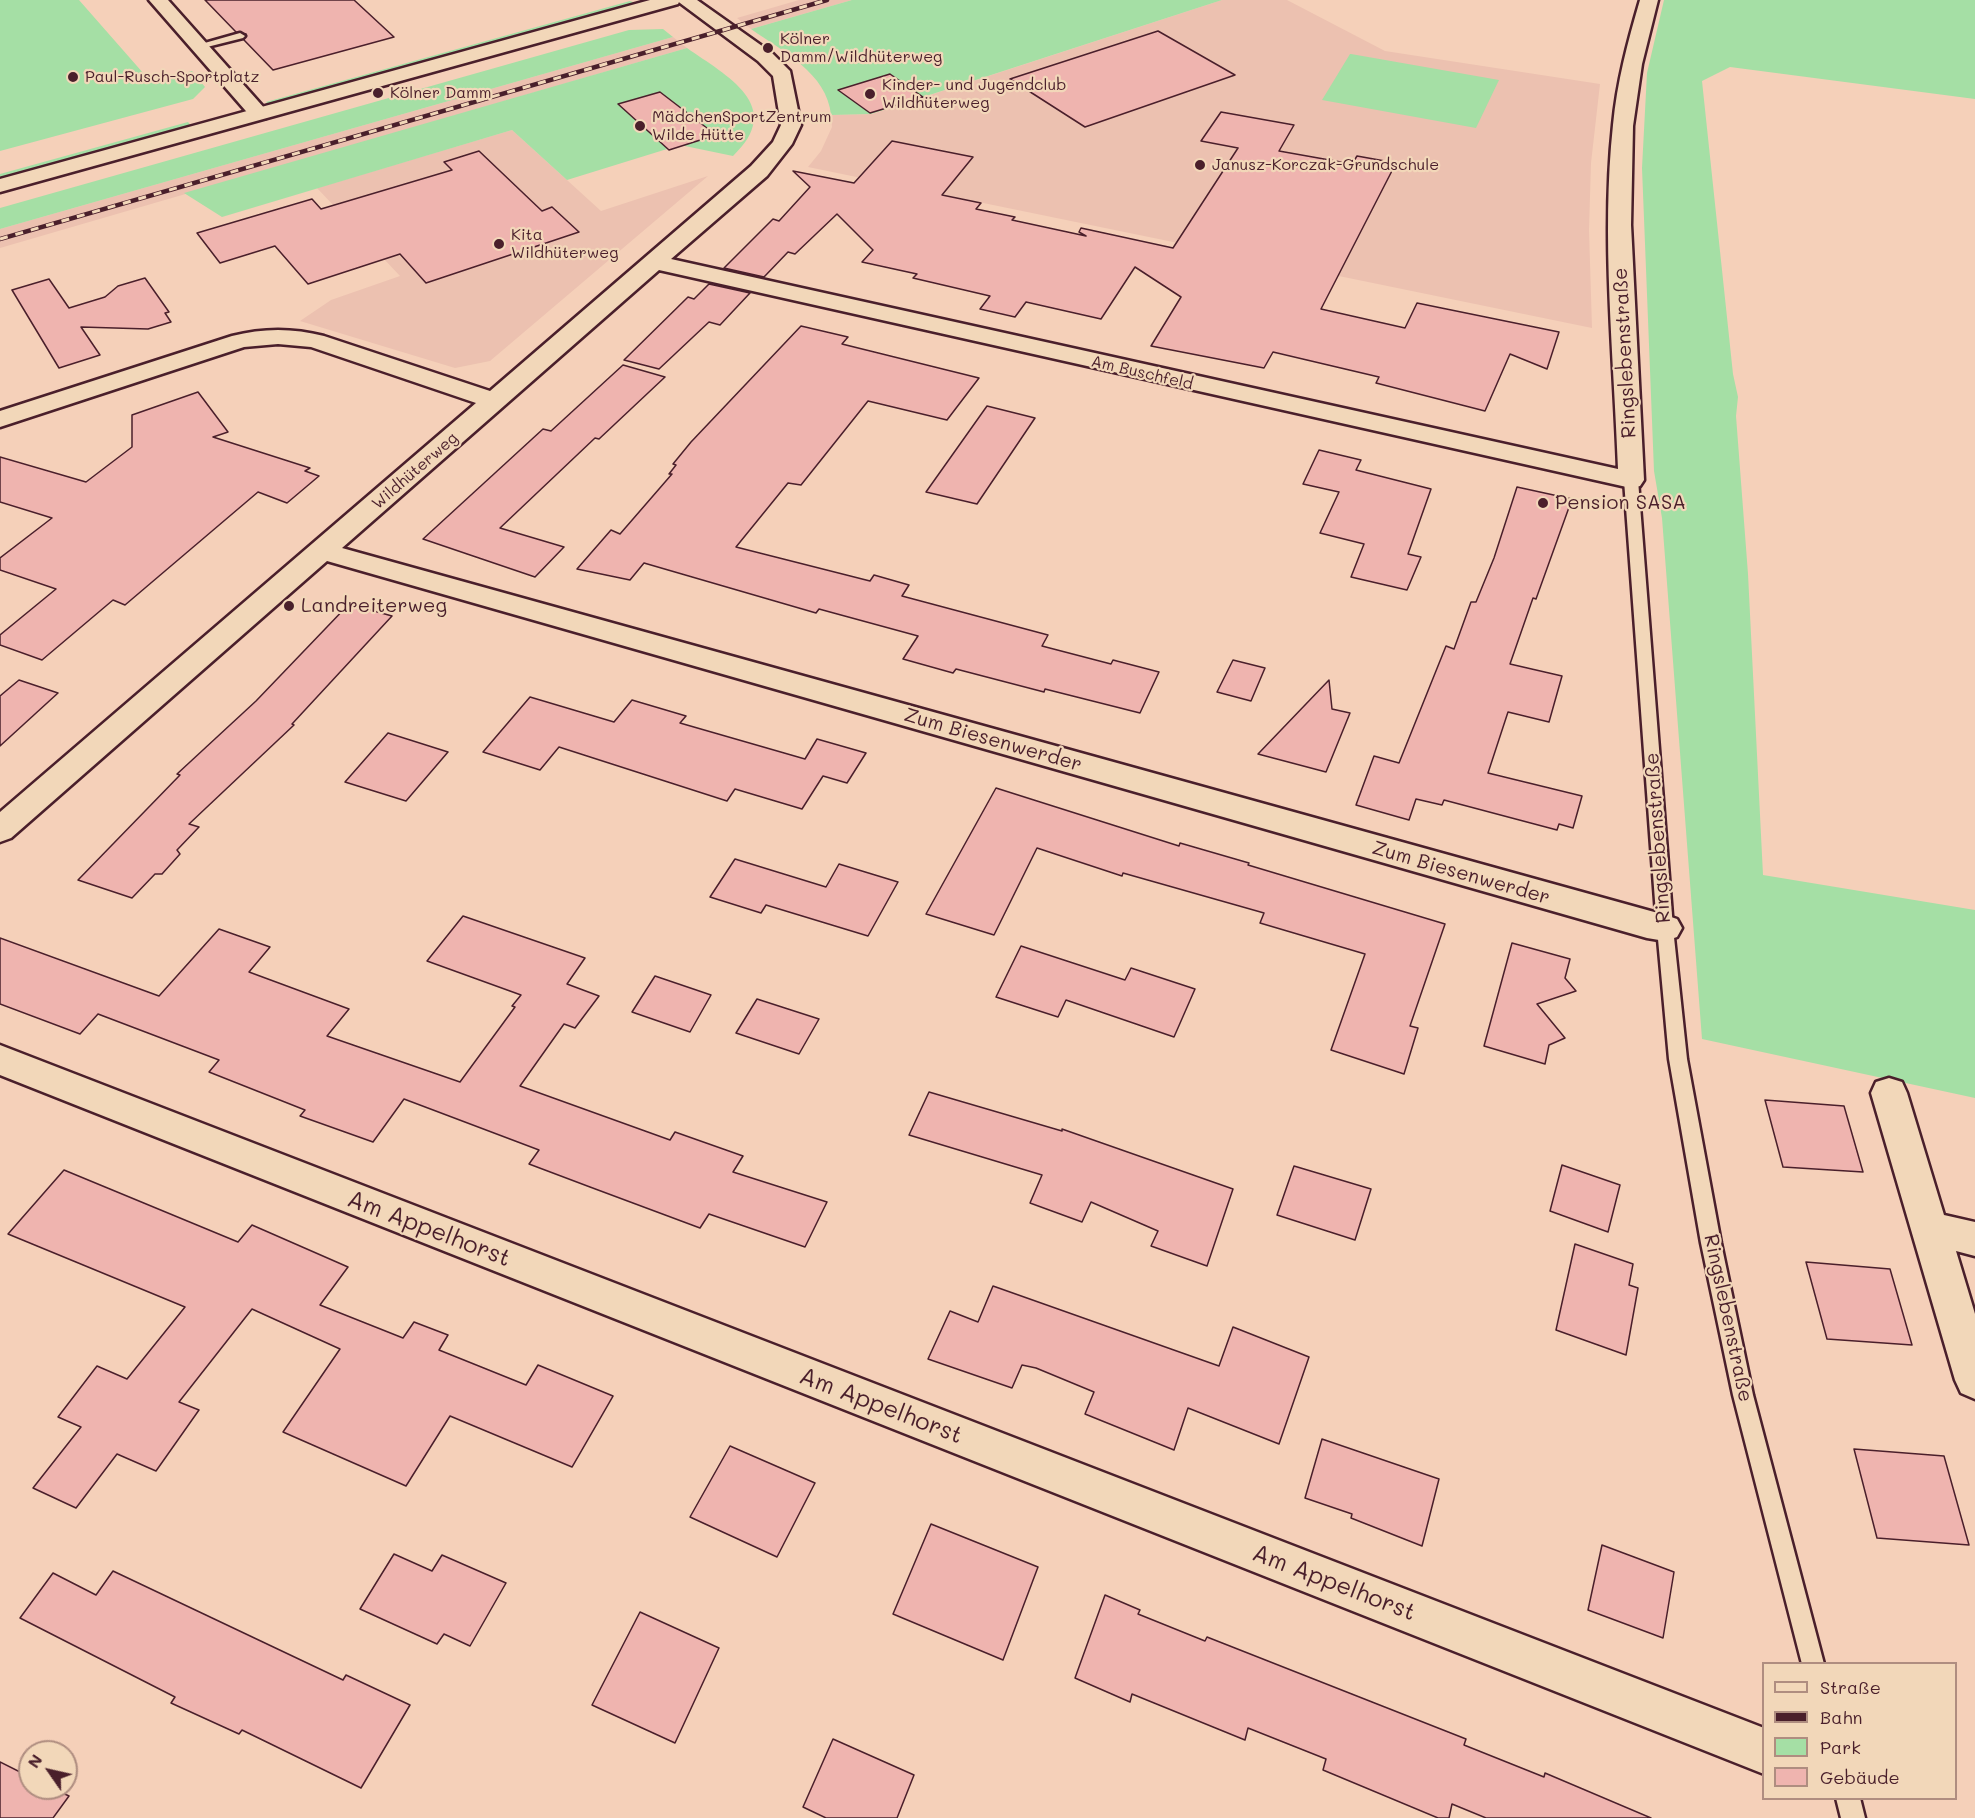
<!DOCTYPE html>
<html>
<head>
<meta charset="utf-8">
<style>
	body { margin:0 }
	#map { position:relative; width:1975px; height:1818px; overflow:hidden; background:#f5d0b9; font-family:Mali,sans-serif }
	canvas { display:block }
	.legend { position:absolute; left:1762px; top:1662px; width:195px; height:138px; box-sizing:border-box; background:#f2d7b9; border:2px solid #af8d80; margin:0; padding:8px 10px; list-style:none; font-size:18px; color:#4a1f2b }
	.legend li { display:flex; align-items:center; gap:12px; height:30px }
	.legend b { width:30px; border:2px solid #af8d80 }
	.north { position:absolute; left:18px; top:1740px; width:60px; height:60px; box-sizing:border-box; background:#f2d7b9; border:2px solid #af8d80; border-radius:50%; rotate:304deg; font-size:16px; font-weight:700; line-height:24px; text-align:center; color:#4a1f2b }
	.north::after { content:''; display:block; margin:auto; width:21px; height:27px; background:#4a1f2b; clip-path:polygon(50% 0,100% 100%,50% 72%,0 100%) }
</style>
</head>
<body>
<div id="map">
<canvas width="1975" height="1818"></canvas>
<ul class="legend">
<li><b style="height:8px;background:#f2d7b9"></b>Straße</li>
<li><b style="height:8px;background:#4a1f2b"></b>Bahn</li>
<li><b style="height:16px;background:#a5dfa5"></b>Park</li>
<li><b style="height:16px;background:#efb4af"></b>Gebäude</li>
</ul>
<div class="north">N</div>
</div>
<script>
const g = document.querySelector('canvas').getContext('2d');
g.lineJoin = 'round';
function fillPath(path, color) { g.fillStyle = color; g.fill(path, 'evenodd'); }
function stroke(path, color, width, dash) { g.strokeStyle = color; g.lineWidth = width; g.lineCap = dash ? 'butt' : 'round'; g.setLineDash(dash || []); g.stroke(path); }
function label(font, color, halo, rows, align = 'center') {
  g.font = font + ' Mali,sans-serif'; g.lineWidth = 4.5; g.setLineDash([]); g.textBaseline = 'middle'; g.strokeStyle = halo; g.fillStyle = color; for (const [text, x, y, turn = 0] of rows) {
    g.save(); g.translate(x, y); g.rotate((+turn || 0) * Math.PI / 180); g.textAlign = isNaN(turn) ? turn : align; if (halo) g.strokeText(text, 0, 0); g.fillText(text, 0, 0); g.restore();
  }
}
fillPath(new Path2D(`
	M 799,0 L 852,0 L 751,29 L 737,18 Z
	M 1222,0 L 1287,0 L 1385,51 L 1600,84 L 1591,163 L 1589,230 L 1592,328 L 808,167 L 821,151 L 832,127 L 831,115 L 872,114 Z
	M 673,37 L 687,48 L 0,248 L 0,229 Z
	M 512,130 L 601,211 L 708,176 L 490,361 L 455,368 L 300,321 L 331,300 L 400,276 L 317,188 Z`), '#ecc1b0');
fillPath(new Path2D(`
	M 0,0 L 79,0 L 151,82 L 192,71 L 205,87 L 193,99 L 0,151 Z
	M 852,0 L 1222,0 L 871,114 L 831,115 C 827,73 782,51 751,29 Z
	M 1664,0 L 1975,0 L 1975,99 L 1730,67 L 1702,81 L 1733,374 L 1738,397 L 1736,416 L 1748,574 L 1763,875 L 1975,910 L 1975,1098 L 1702,1039 L 1662,518 L 1654,471 L 1642,168 L 1647,73 Z
	M 630,1 L 638,4 L 270,106 L 266,102 Z
	M 663,29 L 673,37 L 0,229 L 0,208 L 629,30 Z
	M 687,48 C 727,76 786,106 733,156 L 680,145 L 567,180 L 512,130 L 222,217 L 184,193 Z
	M 1350,54 L 1351,54 L 1499,80 L 1476,128 L 1322,100 Z
	M 188,122 L 193,128 L 0,182 L 0,174 Z`), '#a5dfa5');
const building = new Path2D(`
	M 205,0 L 354,0 L 394,37 L 273,70 L 244,40 L 246,34 L 236,32 Z
	M 1158,31 L 1235,75 L 1085,127 L 1010,79 Z
	M 890,74 L 923,97 L 870,113 L 838,90 Z
	M 660,92 L 716,135 L 669,150 L 618,104 Z
	M 1221,112 L 1294,125 L 1279,151 L 1352,164 L 1357,156 L 1396,163 L 1321,309 L 1405,328 L 1417,303 L 1559,332 L 1547,369 L 1510,354 L 1485,411 L 1376,383 L 1379,377 L 1273,352 L 1264,368 L 1151,346 L 1181,297 L 1135,267 L 1101,319 L 1026,302 L 1015,317 L 980,309 L 990,296 L 913,278 L 917,274 L 862,262 L 873,250 L 837,214 L 795,254 L 788,252 L 764,277 L 724,268 L 773,219 L 779,221 L 810,187 L 793,171 L 854,183 L 892,141 L 973,157 L 942,195 L 981,203 L 976,209 L 1015,217 L 1012,220 L 1086,236 L 1079,232 L 1081,228 L 1173,248 L 1238,148 L 1201,141 Z
	M 479,151 L 542,211 L 552,207 L 579,232 L 426,283 L 400,254 L 308,284 L 275,246 L 220,263 L 197,233 L 312,199 L 321,209 L 452,170 L 444,162 Z
	M 145,278 L 169,312 L 165,313 L 171,322 L 148,329 L 81,327 L 100,355 L 59,368 L 12,290 L 49,279 L 69,308 L 105,297 L 118,286 Z
	M 709,284 L 750,293 L 720,325 L 709,322 L 659,369 L 624,360 L 688,297 L 694,299 Z
	M 801,326 L 848,337 L 842,344 L 979,378 L 947,420 L 868,401 L 801,485 L 788,483 L 736,547 L 870,581 L 874,575 L 909,585 L 902,596 L 1048,635 L 1042,646 L 1111,664 L 1113,660 L 1159,672 L 1140,713 L 1045,689 L 1044,692 L 956,669 L 953,673 L 903,659 L 918,636 L 819,609 L 816,613 L 644,563 L 630,580 L 577,569 L 611,530 L 620,534 L 672,474 L 669,474 L 676,465 L 673,464 L 691,442 Z
	M 623,365 L 665,377 L 599,439 L 595,438 L 500,528 L 564,547 L 535,577 L 423,539 L 543,429 L 551,431 Z
	M 198,392 L 228,432 L 213,437 L 310,468 L 305,471 L 319,476 L 287,503 L 258,492 L 125,605 L 113,600 L 42,660 L 0,645 L 0,635 L 56,589 L 0,570 L 0,558 L 52,518 L 0,502 L 0,457 L 86,482 L 132,447 L 132,415 Z
	M 987,406 L 1035,418 L 977,504 L 926,492 Z
	M 1319,450 L 1361,460 L 1356,470 L 1431,489 L 1408,554 L 1421,557 L 1407,590 L 1351,577 L 1364,544 L 1320,533 L 1339,492 L 1303,484 Z
	M 1517,487 L 1572,499 L 1536,599 L 1533,598 L 1510,664 L 1562,676 L 1549,722 L 1508,712 L 1488,773 L 1582,796 L 1573,828 L 1559,824 L 1557,830 L 1444,800 L 1442,805 L 1416,799 L 1409,820 L 1356,805 L 1374,756 L 1399,763 L 1446,646 L 1454,649 L 1471,602 L 1476,602 L 1494,558 Z
	M 349,604 L 392,616 L 292,724 L 294,725 L 189,824 L 199,827 L 177,850 L 180,854 L 162,874 L 155,874 L 132,898 L 78,880 L 180,775 L 177,774 L 256,701 Z
	M 1233,660 L 1265,668 L 1251,701 L 1217,692 Z
	M 19,680 L 58,693 L 0,746 L 0,696 Z
	M 1329,680 L 1332,709 L 1350,713 L 1326,772 L 1258,754 Z
	M 530,697 L 614,722 L 632,700 L 686,716 L 680,723 L 805,759 L 817,739 L 866,753 L 847,783 L 823,776 L 802,809 L 735,789 L 727,801 L 559,747 L 540,770 L 483,752 Z
	M 388,733 L 448,752 L 406,801 L 345,782 Z
	M 996,788 L 1179,846 L 1180,843 L 1249,863 L 1248,865 L 1445,924 L 1410,1026 L 1418,1028 L 1404,1074 L 1331,1050 L 1365,954 L 1260,923 L 1264,913 L 1123,873 L 1122,876 L 1037,848 L 994,935 L 926,914 Z
	M 735,859 L 826,887 L 839,864 L 898,882 L 868,936 L 766,905 L 761,913 L 710,897 Z
	M 463,916 L 585,958 L 567,984 L 599,996 L 575,1028 L 564,1024 L 520,1086 L 670,1140 L 675,1132 L 743,1156 L 733,1172 L 827,1202 L 805,1247 L 709,1214 L 700,1228 L 590,1187 L 529,1164 L 539,1150 L 404,1099 L 373,1142 L 300,1116 L 305,1110 L 209,1072 L 219,1060 L 98,1014 L 80,1034 L 0,1004 L 0,938 L 159,996 L 219,929 L 270,947 L 249,972 L 349,1009 L 327,1036 L 460,1082 L 515,1007 L 512,1006 L 521,995 L 427,961 Z
	M 1512,943 L 1570,959 L 1565,978 L 1576,991 L 1537,1004 L 1565,1038 L 1549,1045 L 1545,1064 L 1484,1046 Z
	M 1021,946 L 1125,980 L 1131,968 L 1195,989 L 1174,1037 L 1066,1000 L 1058,1017 L 996,997 Z
	M 655,976 L 711,995 L 690,1032 L 632,1012 Z
	M 757,999 L 819,1019 L 799,1054 L 736,1033 Z
	M 929,1092 L 1062,1131 L 1062,1129 L 1233,1189 L 1207,1266 L 1151,1246 L 1158,1231 L 1091,1202 L 1082,1222 L 1030,1203 L 1042,1175 L 909,1135 Z
	M 1765,1100 L 1844,1106 L 1863,1172 L 1783,1167 Z
	M 1562,1165 L 1620,1185 L 1608,1232 L 1550,1211 Z
	M 1294,1166 L 1371,1189 L 1355,1240 L 1277,1215 Z
	M 64,1170 L 238,1242 L 252,1225 L 348,1267 L 320,1305 L 403,1338 L 414,1322 L 448,1335 L 439,1350 L 526,1385 L 538,1365 L 613,1396 L 572,1467 L 450,1416 L 406,1486 L 283,1432 L 340,1349 L 252,1309 L 179,1402 L 199,1410 L 156,1471 L 117,1454 L 76,1508 L 33,1488 L 81,1427 L 58,1417 L 97,1366 L 127,1379 L 185,1307 L 8,1234 Z
	M 1575,1244 L 1633,1264 L 1629,1285 L 1638,1288 L 1626,1355 L 1556,1330 Z
	M 1806,1262 L 1890,1269 L 1912,1345 L 1827,1339 Z
	M 993,1286 L 1219,1366 L 1233,1327 L 1309,1357 L 1279,1444 L 1188,1408 L 1174,1450 L 1085,1414 L 1094,1392 L 1036,1368 L 1022,1365 L 1012,1388 L 928,1359 L 950,1311 L 978,1322 Z
	M 1322,1439 L 1439,1479 L 1422,1546 L 1351,1518 L 1352,1514 L 1305,1498 Z
	M 730,1446 L 815,1483 L 777,1557 L 690,1517 Z
	M 1854,1449 L 1944,1456 L 1969,1545 L 1877,1538 Z
	M 931,1524 L 1038,1567 L 1003,1660 L 893,1614 Z
	M 1602,1545 L 1674,1572 L 1663,1638 L 1588,1610 Z
	M 394,1554 L 432,1571 L 442,1555 L 506,1583 L 470,1646 L 444,1634 L 437,1644 L 360,1609 Z
	M 113,1571 L 343,1680 L 346,1675 L 410,1705 L 361,1788 L 242,1730 L 239,1734 L 171,1703 L 175,1697 L 20,1618 L 53,1573 L 96,1595 Z
	M 1105,1595 L 1140,1610 L 1138,1614 L 1205,1641 L 1207,1637 L 1466,1739 L 1464,1745 L 1544,1777 L 1545,1773 L 1651,1818 L 1486,1818 L 1452,1804 L 1449,1818 L 1438,1818 L 1323,1770 L 1326,1759 L 1248,1728 L 1245,1740 L 1132,1694 L 1130,1702 L 1075,1678 Z
	M 640,1612 L 719,1648 L 675,1743 L 592,1705 Z
	M 833,1739 L 914,1775 L 897,1818 L 826,1818 L 803,1807 Z
	M 0,1762 L 30,1777 L 30,1788 L 52,1788 L 69,1796 L 53,1818 L 0,1818 Z`);
fillPath(building, '#efb4af');
stroke(building, '#4a1f2b', 1.5);
const lane = new Path2D(`
	M 240,33 L 245,36 L 243,38 L 199,49 L 194,46 Z
	M 1631,476 L 1638,480 L 1673,928 L 1687,1059 L 1721,1243 L 1753,1395 L 1824,1664 L 1802,1664 L 1733,1395 L 1701,1243 L 1669,1059 L 1657,928 L 1624,480 Z
	M 1836,1798 L 1860,1798 L 1865,1818 L 1841,1818 Z`);
const street = new Path2D(`
	M 149,0 L 168,0 L 266,110 L 269,114 L 266,118 L 252,118 Z
	M 676,0 L 697,0 L 772,53 L 790,71 L 801,125 L 792,144 L 767,176 L 671,259 L 1618,469 C 1614,358 1601,236 1613,125 C 1617,82 1628,41 1640,0 L 1658,0 L 1642,64 L 1633,126 L 1631,225 L 1644,480 L 1640,486 L 1631,488 L 659,270 L 342,548 L 1665,915 L 1677,919 L 1682,928 L 1677,937 L 1665,941 L 1647,938 L 327,561 L 11,838 L 0,842 L 0,812 L 476,403 L 311,347 L 278,344 L 244,347 L 0,427 L 0,411 L 232,336 C 263,328 293,328 324,336 L 490,391 L 751,166 L 773,142 L 781,125 L 773,76 L 758,61 Z
	M 0,1045 L 1764,1728 L 1764,1774 L 0,1075 Z
	M 1889,1078 L 1902,1082 L 1907,1093 L 1944,1215 L 1975,1222 L 1975,1256 L 1956,1251 L 1975,1314 L 1975,1399 L 1961,1393 L 1955,1380 L 1871,1093 L 1876,1082 Z`);
const secondary = new Path2D(`
	M 650,0 L 680,0 L 678,4 L 0,192 L 0,179 Z`);
stroke(lane, '#4a1f2b', 5);
stroke(street, '#4a1f2b', 5);
stroke(secondary, '#4a1f2b', 5);
fillPath(lane, '#f2d7b9');
fillPath(street, '#f2d7b9');
fillPath(secondary, '#f2d7b9');
const rail = new Path2D(`
	M 0,239 L 827,0`);
stroke(rail, '#4a1f2b', 4.5);
stroke(rail, '#f2d7b9', 3, [8]);
for (const [x, y, r, color] of [
	[768,48,6,"#4a1f2b"],
	[73,77,6,"#4a1f2b"],
	[378,93,6,"#4a1f2b"],
	[870,94,6,"#4a1f2b"],
	[640,126,6,"#4a1f2b"],
	[1200,165,6,"#4a1f2b"],
	[499,244,6,"#4a1f2b"],
	[1543,503,6,"#4a1f2b"],
	[289,606,6,"#4a1f2b"]
]) { const dot = new Path2D(); dot.arc(x, y, r, 0, 2 * Math.PI); g.fillStyle = color; g.fill(dot); stroke(dot, '#f2d7b9', 2); }
label('16px', '#4a1f2b', '#f2d7b9', [
	["Kölner",780,39],
	["Damm/Wildhüterweg",780,57],
	["Paul-Rusch-Sportplatz",85,77],
	["Kinder- und Jugendclub",882,85],
	["Wildhüterweg",882,103],
	["Kölner Damm",390,93],
	["MädchenSportZentrum",652,117],
	["Wilde Hütte",652,135],
	["Janusz-Korczak-Grundschule",1212,165],
	["Kita",511,235],
	["Wildhüterweg",511,253]
], 'left');
label('16px', '#4a1f2b', '#f2d7b9', [
	["Am Buschfeld",1142,373,13],
	["Wildhüterweg",415,471,-41]
]);
label('20px', '#4a1f2b', '#f2d7b9', [
	["Ringslebenstraße",1625,353,-93],
	["Zum Biesenwerder",993,740,16],
	["Ringslebenstraße",1658,838,-94],
	["Zum Biesenwerder",1461,873,16],
	["Ringslebenstraße",1728,1318,78]
]);
label('20px', '#4a1f2b', '#f2d7b9', [
	["Pension SASA",1555,503],
	["Landreiterweg",301,606]
], 'left');
label('24px', '#4a1f2b', '#f2d7b9', [
	["Am Appelhorst",429,1229,21],
	["Am Appelhorst",881,1406,21],
	["Am Appelhorst",1334,1583,21]
]);
</script>
</body>
</html>
